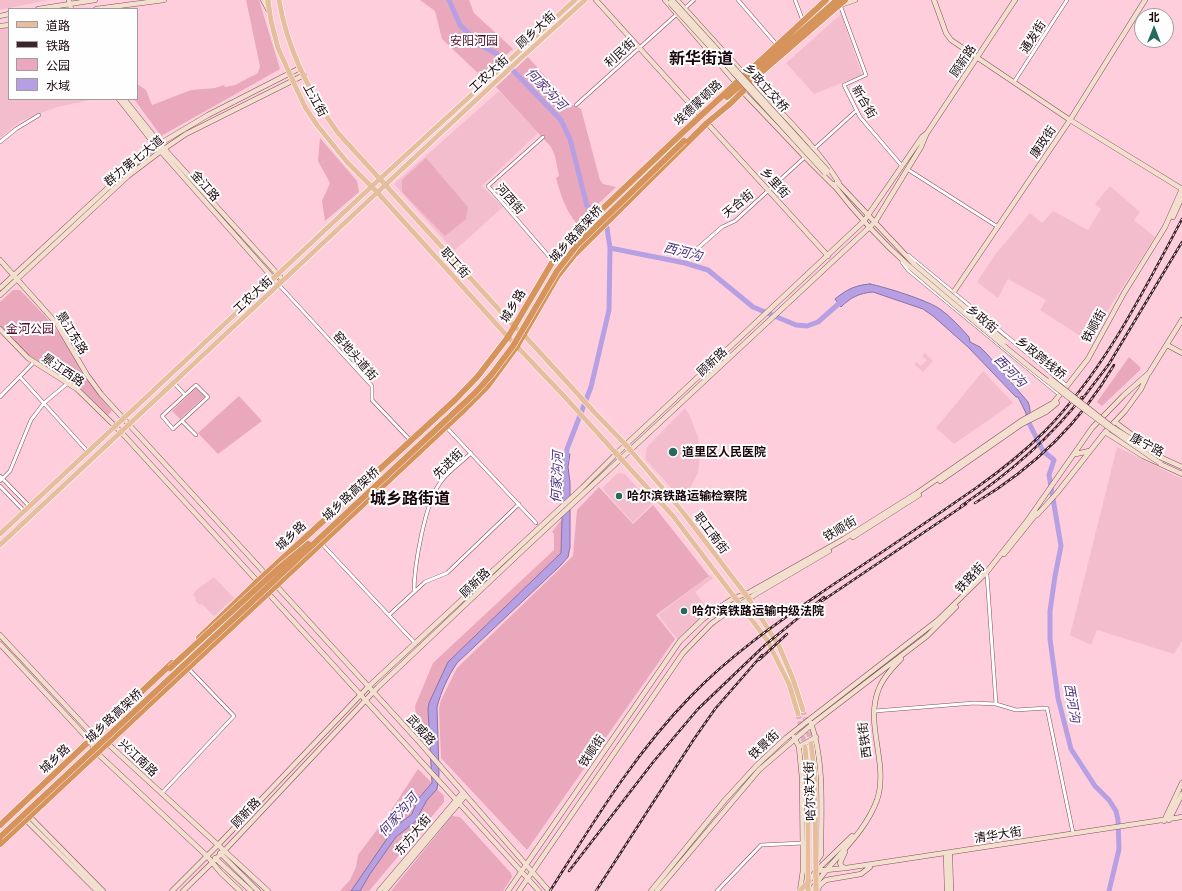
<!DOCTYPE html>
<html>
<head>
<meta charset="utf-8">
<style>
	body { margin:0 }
	#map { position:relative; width:1182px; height:891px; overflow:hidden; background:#ffcedc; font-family:Lato,"Noto Sans SC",sans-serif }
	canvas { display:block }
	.legend { position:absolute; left:8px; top:8px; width:130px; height:92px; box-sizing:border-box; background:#fefefe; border:1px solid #a39b9e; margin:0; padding:5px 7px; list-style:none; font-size:12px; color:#1a070d }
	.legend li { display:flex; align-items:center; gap:8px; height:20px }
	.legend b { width:20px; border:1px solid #a39b9e }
	.north { position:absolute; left:1134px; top:8px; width:40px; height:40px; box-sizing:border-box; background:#fefefe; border:1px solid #a39b9e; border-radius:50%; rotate:0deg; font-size:11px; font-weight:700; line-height:16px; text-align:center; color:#1a070d }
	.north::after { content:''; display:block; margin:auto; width:14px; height:18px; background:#246a5d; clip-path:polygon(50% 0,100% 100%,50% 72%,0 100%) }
</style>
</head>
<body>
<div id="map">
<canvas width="1182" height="891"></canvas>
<ul class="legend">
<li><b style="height:5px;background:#e6be9d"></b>道路</li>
<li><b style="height:5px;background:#3c242b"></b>铁路</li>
<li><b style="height:11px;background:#e9a8bc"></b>公园</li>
<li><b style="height:11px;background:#b6a0e3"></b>水域</li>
</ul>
<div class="north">北</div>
</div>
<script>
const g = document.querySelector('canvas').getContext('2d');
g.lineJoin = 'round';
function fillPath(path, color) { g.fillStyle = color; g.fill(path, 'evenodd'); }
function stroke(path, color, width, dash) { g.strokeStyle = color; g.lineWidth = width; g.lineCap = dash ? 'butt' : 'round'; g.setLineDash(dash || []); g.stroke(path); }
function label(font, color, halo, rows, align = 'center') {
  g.font = font + ' Lato,"Noto Sans SC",sans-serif'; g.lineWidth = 4; g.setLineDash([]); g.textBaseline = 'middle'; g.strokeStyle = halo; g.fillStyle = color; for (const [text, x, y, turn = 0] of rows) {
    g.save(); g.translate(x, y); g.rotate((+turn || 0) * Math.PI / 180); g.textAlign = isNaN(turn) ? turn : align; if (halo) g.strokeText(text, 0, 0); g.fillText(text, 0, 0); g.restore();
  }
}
fillPath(new Path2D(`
	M 0,0 L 48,0 L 0,10 Z
	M 841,14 L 862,75 L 814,94 L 786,63 Z
	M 9,27 L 9,99 L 95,99 L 57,107 L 21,121 L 0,138 L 0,29 Z
	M 499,91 L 538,133 L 482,186 L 503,207 L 454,251 L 394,184 Z
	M 1110,186 L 1140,212 L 1134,220 L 1155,237 L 1088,341 L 1040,310 L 1046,300 L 1008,279 L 998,298 L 977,282 L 994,256 L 1030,213 L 1042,223 L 1053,211 L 1088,230 L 1101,209 L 1095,204 Z
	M 925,353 L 933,361 L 923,372 L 914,364 L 916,362 L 921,366 L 927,360 L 922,356 Z
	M 983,371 L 1013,403 L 954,444 L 936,428 Z
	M 685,408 L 690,416 L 698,437 L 700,456 L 698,473 L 683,501 L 645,459 L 647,447 Z
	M 1117,447 L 1182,479 L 1182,641 L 1174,654 L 1097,630 L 1091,645 L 1070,635 Z
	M 618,473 L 625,474 L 652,504 L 633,523 L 602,488 Z
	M 710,575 L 713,578 L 695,592 L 709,611 L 678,640 L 658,615 Z
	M 214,577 L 234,598 L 214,616 L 202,604 L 199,605 L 195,600 L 196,598 L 193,595 L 196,590 Z`), '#f4bdcd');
fillPath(new Path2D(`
	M 246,0 L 259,0 L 280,69 L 161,136 L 134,99 L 137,99 L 137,84 L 146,90 L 152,105 L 191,90 L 215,88 L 224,85 L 225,87 L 235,85 L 258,73 L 260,66 Z
	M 420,0 L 469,0 L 474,13 L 513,49 L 481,76 L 442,39 L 435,11 Z
	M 528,57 L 570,104 L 581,109 L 600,180 L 603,184 L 616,187 L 577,224 C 566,211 561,196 556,178 L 559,176 L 555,156 L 551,147 L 496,87 Z
	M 320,138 L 357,181 L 359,192 L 325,221 L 322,201 L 330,183 L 318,161 Z
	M 426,158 L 468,207 L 466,219 L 445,236 L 402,192 L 402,180 Z
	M 13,290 L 20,290 L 45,316 L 61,336 L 91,384 L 112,411 L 108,415 L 80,388 L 29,357 L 18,347 L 0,326 L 0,302 Z
	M 1129,357 L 1141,368 L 1139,371 L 1102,406 L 1097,402 Z
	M 196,388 L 205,396 L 180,419 L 172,411 Z
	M 239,396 L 262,421 L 218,454 L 198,433 Z
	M 599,487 L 633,524 L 653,505 L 709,576 L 656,615 L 675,639 L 527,850 L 441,758 L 439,708 L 441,700 L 457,668 L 573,556 L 577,510 Z
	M 562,519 L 561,553 L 448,662 L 429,703 L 428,723 L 430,748 L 411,724 L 411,721 L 416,717 L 415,706 L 433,663 L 554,550 L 554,534 L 552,532 Z
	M 418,769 L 432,783 L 418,799 L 412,814 L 395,827 L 351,891 L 340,891 L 350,880 L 356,867 L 358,855 L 388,815 Z
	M 437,789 L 444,796 L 444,802 L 369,891 L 360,891 L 370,874 L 396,837 L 408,827 L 427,800 Z
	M 452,816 L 460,817 L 511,873 L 512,877 L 503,891 L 391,891 Z`), '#e9a8bc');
const water = new Path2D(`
	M 870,284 C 885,287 927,300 940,309 C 951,317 960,327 969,337 L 970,342 L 980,347 L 987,354 L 1028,402 C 1031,409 1031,419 1026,425 L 1026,413 L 1018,397 L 1016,397 L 968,347 L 933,316 L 923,309 L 873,292 C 859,293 850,298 841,307 L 835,299 C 846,290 855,285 870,284 Z
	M 563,453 L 570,454 L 568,467 L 570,482 L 570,547 L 568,557 L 560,566 L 457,663 C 448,676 441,692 437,707 L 439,774 L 437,789 L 427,800 L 415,822 L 396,837 L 370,874 L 360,891 L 351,891 L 395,827 L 412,814 L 418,799 L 432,783 L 428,709 L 429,703 L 448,662 L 561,553 L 563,486 L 561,468 Z`);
fillPath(water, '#b6a0e3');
stroke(water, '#8772a3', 1);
stroke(new Path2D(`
	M 449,0 L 460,25 L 480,45 L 497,54 L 561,120 L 570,139 L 587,206 L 607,228 L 610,248 L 609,310 L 591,387 L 567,449 L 566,461
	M 610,248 L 685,263 L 708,270 L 753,307 L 796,325 L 807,326 L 818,322 L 843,300
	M 1029,416 L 1029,423 L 1043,451 L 1054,460 L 1049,475 L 1061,546 L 1055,576 L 1050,611 L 1050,639 L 1058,698 L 1071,749 L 1095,786 L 1109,800 L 1116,811 L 1118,820 L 1119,849 L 1109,891`), '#b6a0e3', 5);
stroke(new Path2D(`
	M 803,710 L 811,743
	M 798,714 L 805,747`), '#ddb0bd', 5, [5, 2.5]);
const street = new Path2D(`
	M 738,0 L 777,45
	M 795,0 L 803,21
	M 840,5 L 866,75 L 844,85 L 860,117 L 902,166
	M 685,8 L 694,0
	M 1014,82 L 1067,0
	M 576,105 L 677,14
	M 543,137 L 488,186 L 553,261
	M 0,142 L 16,129 L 39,115
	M 814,149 L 857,110
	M 907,169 L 998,227
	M 698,248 L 722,227 L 735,221 L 805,157
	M 908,255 L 1067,386
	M 902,262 L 908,270 L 1060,395
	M 279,285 L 372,386 L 372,400 L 411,441
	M 20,377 L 88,452
	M 174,383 L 185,395 L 162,416 L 173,429 L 208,397 L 196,385 L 185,395
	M 0,397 L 34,362
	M 182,421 L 196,435
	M 446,427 L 536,523
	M 0,476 L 30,507
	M 0,481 L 10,471 L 31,420 L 44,403 L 68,383
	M 0,486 L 24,511
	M 321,543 L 415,643
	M 987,575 L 996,704 L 1016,710 L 1047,708 L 1073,833
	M 414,592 C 414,566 425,503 440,483 C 448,471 461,463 471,453
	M 389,615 L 425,582 L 447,573 L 519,504
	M 875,711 L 974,703 L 996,704
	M 162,793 L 234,716 L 188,668
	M 717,891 L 761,845 L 803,843`);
const secondary = new Path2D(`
	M 69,0 L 71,9
	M 263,0 L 269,11
	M 596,0 L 701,116
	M 665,0 L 736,83
	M 677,0 L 745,75
	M 934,0 L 946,33 L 951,40 L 1070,120 L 1182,189
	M 840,5 L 855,0
	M 38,9 L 95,0
	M 96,9 L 164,0
	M 0,16 L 9,14
	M 0,26 L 9,25
	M 755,85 C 784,116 816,146 839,183
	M 745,94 L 805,157 L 834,186
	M 119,99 L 156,146 L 279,285
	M 124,99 L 160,144 L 283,280
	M 707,123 L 828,256
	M 837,182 L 914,264
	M 833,184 C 856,214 882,242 910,267
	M 1173,217 L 1182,197
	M 0,260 L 57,324 L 87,375 L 101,394 L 421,744 L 549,891
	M 0,288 L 125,172 L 156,146 L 208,115 L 300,68
	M 953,293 L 1070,120 L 1145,0
	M 0,295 L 128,176 L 161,151 L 186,134 L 304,75
	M 0,329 L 28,358 L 77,389 L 121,432 L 259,583
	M 1167,345 L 1182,353
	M 1115,422 L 1135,437 L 1155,449 L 1162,458 L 1182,467
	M 1105,432 L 1143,456 L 1182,474
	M 1076,454 L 1089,451
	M 940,481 L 1022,424 L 1046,412 L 1057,403
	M 1037,515 L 1057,493 L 1105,432 L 1125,411 L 1141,389 L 1147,376
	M 853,537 L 919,495
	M 1004,554 L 1037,513
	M 267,592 L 539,891
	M 0,635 L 95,737 L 107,743 L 268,891
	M 0,644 L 90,741 L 97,753 L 207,856 L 221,873 L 240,891
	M 811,723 C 825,764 821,811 821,855 L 816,862
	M 794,737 L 799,747 L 802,778 L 803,870 L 800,891
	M 799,747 L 816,737
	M 30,817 L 103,891
	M 26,820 L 97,891
	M 1169,820 L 1182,794
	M 1164,821 L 1182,783
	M 845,852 L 840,863 L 842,867 L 846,868
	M 220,853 L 258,891
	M 950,855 L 951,891
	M 946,856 L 947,891
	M 215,858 L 251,891
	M 816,871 L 846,868 L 1182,817
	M 809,881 L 816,871 L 852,836
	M 172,891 L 218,845 L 368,687 L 582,488 L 617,453 L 864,221 L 922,137 L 927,133 L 1015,0
	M 183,891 L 225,850 L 378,687 L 524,549 L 875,222 L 921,147 L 926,135
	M 379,891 L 463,792
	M 385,891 L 465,796
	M 508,891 L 680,641 L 703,619 L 723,605 L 732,599 L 750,592 L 844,539 L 917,493 L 1021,421 L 1053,403 L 1067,386 L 1088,359 L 1124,293 L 1165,227 L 1182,189
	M 519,891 L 683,653 L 711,624 L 719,618 L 756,594 L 829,551
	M 651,891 L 725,800 L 756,766 L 786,738 L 810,719 L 938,620 L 986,573 L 1027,521 L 1092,428 L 1124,395 L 1149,373 L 1182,320
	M 657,891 L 759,770 L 816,721 L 927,636 L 956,607
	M 811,891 C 831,859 864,836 877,800 C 889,764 865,726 878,691 C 882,679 892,668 901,659
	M 817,891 L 820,885 L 826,880 L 861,874 L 870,867`);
const primary = new Path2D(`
	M 268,0 L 271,21 L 278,48 L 298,92 L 305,107 L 317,125 L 347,162 L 377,192 L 508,337 L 564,396 L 673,516 L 767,640 L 789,684 L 798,714
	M 279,0 C 287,48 310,94 338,133 L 514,326 L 524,335 L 596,414 L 626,445 L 682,511 L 749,599 L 779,646 L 793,679 L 803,710
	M 0,534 L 371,187 L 575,0
	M 0,545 L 519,60 L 585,0
	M 811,744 L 815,776 L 816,891
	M 805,747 L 808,777 L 808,891
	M 800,891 L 809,881`);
const highway = new Path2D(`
	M 727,97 L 837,0
	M 199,638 L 258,581 L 455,400 L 478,376 L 508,337 L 553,261 L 572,238 L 680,135 L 826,0
	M 0,825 L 172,663
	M 0,844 L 465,409 L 487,387 L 517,346 L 557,277 L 575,254 L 707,123 L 731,103 L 764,70 L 845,0`);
stroke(street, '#824f60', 4);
stroke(secondary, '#824f60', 5.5);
stroke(primary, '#fff', 6);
stroke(highway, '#fff', 7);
stroke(street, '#fff', 3);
stroke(secondary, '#f3dfce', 4.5);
stroke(primary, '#e6be9d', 5);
stroke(highway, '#d6935c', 6);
const rail = new Path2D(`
	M 1080,402 L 1109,364 L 1182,242
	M 975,503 C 1032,469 1081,422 1114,365
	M 961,506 C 1007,475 1048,441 1082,397
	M 822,601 L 966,504
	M 759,660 L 787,634
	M 569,871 L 654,761 L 698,709 L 765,645 L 824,597
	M 550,891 C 593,823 634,754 691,696 C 732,653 780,621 828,588 C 878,555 927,522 976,488 C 1000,471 1023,453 1044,432 C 1104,371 1142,294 1182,219
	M 596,891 L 694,739 L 715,709 L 762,655`);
stroke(rail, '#3c242b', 2.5);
stroke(rail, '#fefefe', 1, [3]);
const secondaryBridge = new Path2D(`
	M 673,1 L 828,171
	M 670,3 L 825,173
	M 914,264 L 1005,341
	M 910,267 C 990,335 1072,405 1160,463
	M 1051,379 L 1112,427 L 1162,458`);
const highwayBridge = new Path2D(`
	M 170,668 L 280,567 L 308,544
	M 0,837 L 475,393 L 492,374 L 513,346 L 557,271 L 578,244 L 684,141`);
stroke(secondaryBridge, '#824f60', 5.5, []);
stroke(highwayBridge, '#fff', 7, []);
stroke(secondaryBridge, '#f3dfce', 4.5);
stroke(highwayBridge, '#d6935c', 6);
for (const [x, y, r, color] of [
	[673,452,5,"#246a5d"],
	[619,496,4,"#246a5d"],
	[684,611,4,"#246a5d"]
]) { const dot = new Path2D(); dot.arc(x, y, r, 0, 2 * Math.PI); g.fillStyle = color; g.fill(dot); stroke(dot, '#fefefe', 1.5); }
label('12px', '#1a070d', '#fefefe', [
	["顾乡大街",536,30,-42],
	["通发街",1033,37,-57],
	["利民街",620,53,-42],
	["顾新路",963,61,-56],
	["工农大街",489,74,-43],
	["乡政立交桥",766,88,48],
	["上江街",315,100,61],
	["新合街",864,102,59],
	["埃德蒙顿路",698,103,-43],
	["康政街",1043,142,-56],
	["群力第七大道",134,161,-39],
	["乡里街",775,183,48],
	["金江路",205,186,49],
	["河西街",510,199,49],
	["天合街",738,204,-39],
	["城乡路高架桥",576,234,-48],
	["职工街",455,263,48],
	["工农大街",253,295,-43],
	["城乡路",513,306,-59],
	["乡政街",982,319,40],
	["铁顺街",1094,326,-61],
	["景江东路",72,333,58],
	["窑地头道街",355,356,49],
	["乡政跨线桥",1041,358,39],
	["顾新路",712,362,-43],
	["景江西路",63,370,34],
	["康宁路",1147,445,27],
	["先进街",448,464,-45],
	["城乡路高架桥",351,494,-43],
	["铁顺街",840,529,-31],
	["职工南街",711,533,53],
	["城乡路",291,536,-43],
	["铁路街",970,578,-47],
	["顾新路",475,583,-44],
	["城乡路高架桥",114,716,-43],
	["武威路",421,730,48],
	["西铁街",865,740,-97],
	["铁景街",764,745,-43],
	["铁顺街",592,751,-56],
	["兴江南路",138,758,43],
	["城乡路",55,759,-43],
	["哈尔滨大街",810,791,-92],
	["顾新路",246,813,-47],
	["东方大街",413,835,-50],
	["清华大街",998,835,-9]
]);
label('12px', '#520d2b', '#fefefe', [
	["安阳河园",474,41],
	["金河公园",30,329]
]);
label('bold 12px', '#1a070d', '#fefefe', [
	["道里区人民医院",682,452],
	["哈尔滨铁路运输检察院",627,496],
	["哈尔滨铁路运输中级法院",692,611]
], 'left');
label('italic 13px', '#513180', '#fefefe', [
	["何家沟河",546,89,46],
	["西河沟",683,252,14],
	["西河沟",1010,371,46],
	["何家沟河",557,477,-88],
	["西河沟",1072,703,80],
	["何家沟河",398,815,-49]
]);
label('bold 16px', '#1a070d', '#fefefe', [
	["新华街道",701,59],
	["城乡路街道",410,499]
]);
</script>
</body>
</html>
